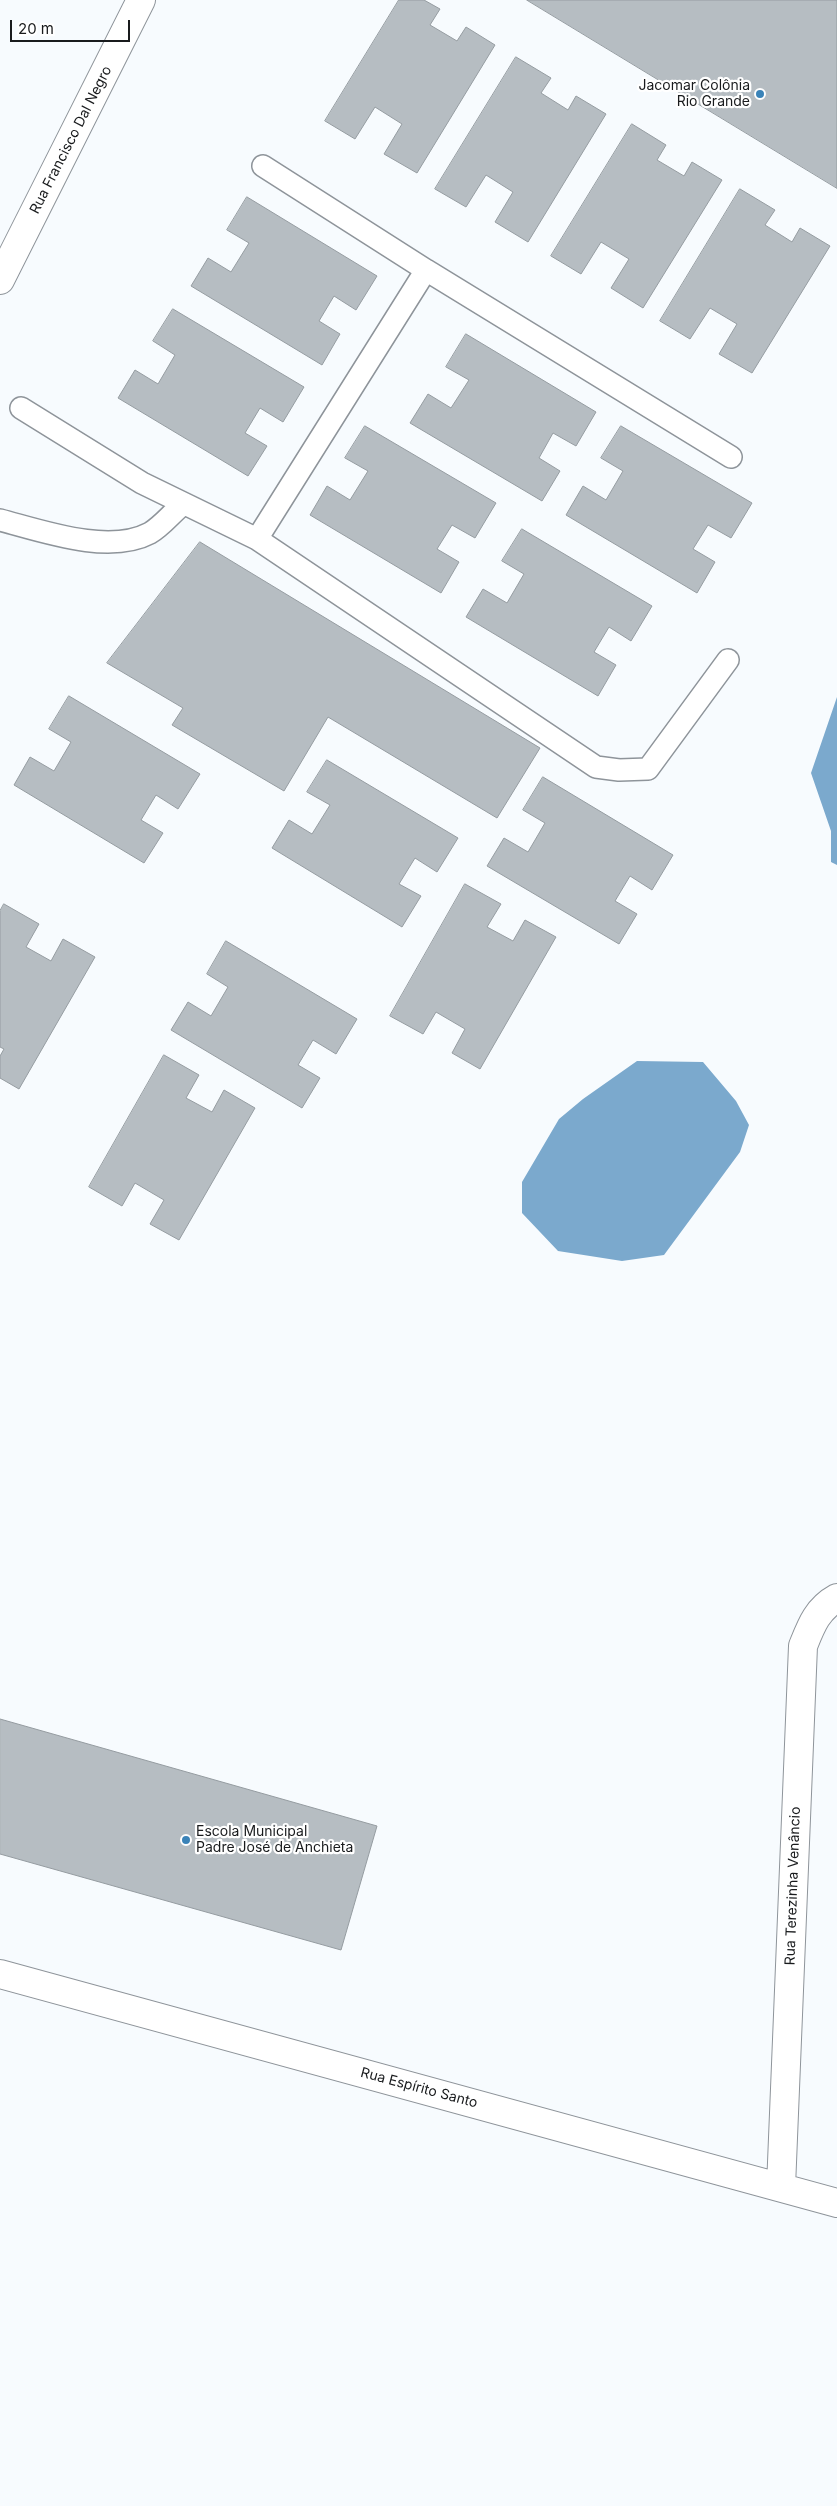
<!DOCTYPE html>
<html>
<head>
<meta charset="utf-8">
<style>
	body { margin:0 }
	#map { position:relative; width:837px; height:2506px; overflow:hidden; background:#f7fbfe; font-family:Inter,sans-serif }
	canvas { display:block }
	.scale { position:absolute; left:10px; top:20px; width:120px; height:22px; box-sizing:border-box; border:2px solid #191b1d; border-top:0; padding-left:6px; font-size:15px; line-height:18px; white-space:nowrap; color:#191b1d; -webkit-text-stroke:4px #fff; paint-order:stroke }
</style>
</head>
<body>
<div id="map">
<canvas width="837" height="2506"></canvas>
<div class="scale">20 m</div>
</div>
<script>
const g = document.querySelector('canvas').getContext('2d');
g.lineJoin = 'round';
function fillPath(path, color) { g.fillStyle = color; g.fill(path, 'evenodd'); }
function stroke(path, color, width, dash) { g.strokeStyle = color; g.lineWidth = width; g.lineCap = dash ? 'butt' : 'round'; g.setLineDash(dash || []); g.stroke(path); }
function label(font, color, halo, rows, align = 'center') {
  g.font = font + ' Inter,sans-serif'; g.lineWidth = 4.5; g.setLineDash([]); g.textBaseline = 'middle'; g.strokeStyle = halo; g.fillStyle = color; for (const [text, x, y, turn = 0] of rows) {
    g.save(); g.translate(x, y); g.rotate((+turn || 0) * Math.PI / 180); g.textAlign = isNaN(turn) ? turn : align; if (halo) g.strokeText(text, 0, 0); g.fillText(text, 0, 0); g.restore();
  }
}
fillPath(new Path2D(`
	M 837,697 L 837,865 L 831,862 L 831,831 L 811,773 Z
	M 637,1061 L 703,1062 L 736,1101 L 749,1125 L 740,1152 L 664,1255 L 622,1261 L 558,1251 L 522,1213 L 522,1182 L 559,1119 L 583,1099 Z`), '#7ba9cd');
const building = new Path2D(`
	M 399,0 L 424,0 L 440,9 L 430,25 L 457,41 L 466,27 L 495,45 L 417,173 L 384,154 L 402,124 L 375,107 L 355,139 L 325,121 Z
	M 527,0 L 837,0 L 837,188 Z
	M 516,57 L 551,78 L 541,93 L 568,110 L 576,96 L 606,114 L 528,242 L 495,222 L 513,192 L 486,175 L 466,207 L 435,189 Z
	M 632,124 L 666,145 L 657,160 L 684,176 L 692,162 L 722,180 L 643,308 L 611,288 L 629,259 L 601,242 L 581,274 L 551,256 Z
	M 740,189 L 775,210 L 765,225 L 792,242 L 800,228 L 830,246 L 752,373 L 719,354 L 737,324 L 710,308 L 690,339 L 660,321 Z
	M 247,197 L 377,276 L 356,310 L 334,296 L 319,321 L 340,334 L 322,365 L 191,286 L 208,258 L 231,272 L 249,243 L 227,230 Z
	M 173,309 L 304,387 L 283,422 L 260,408 L 245,433 L 267,446 L 248,476 L 118,398 L 135,370 L 158,384 L 175,355 L 153,341 Z
	M 466,334 L 596,412 L 576,446 L 553,433 L 539,458 L 560,471 L 542,501 L 410,423 L 428,394 L 451,408 L 469,380 L 446,367 Z
	M 365,426 L 496,503 L 475,538 L 452,525 L 437,549 L 459,562 L 441,593 L 310,515 L 327,486 L 350,500 L 368,471 L 345,458 Z
	M 621,426 L 752,503 L 731,538 L 708,525 L 693,549 L 715,562 L 697,593 L 566,515 L 583,486 L 606,500 L 623,471 L 601,458 Z
	M 522,529 L 652,606 L 631,641 L 609,627 L 594,652 L 616,665 L 598,696 L 466,617 L 483,589 L 507,603 L 524,574 L 502,561 Z
	M 200,542 L 540,748 L 497,818 L 328,717 L 284,791 L 172,725 L 183,708 L 107,663 Z
	M 69,696 L 200,774 L 178,809 L 156,795 L 141,820 L 163,833 L 144,863 L 14,785 L 30,757 L 54,771 L 71,742 L 49,729 Z
	M 327,760 L 458,838 L 437,872 L 415,858 L 399,884 L 421,896 L 402,927 L 272,848 L 289,820 L 312,834 L 330,805 L 307,792 Z
	M 543,777 L 673,855 L 652,890 L 630,876 L 615,901 L 637,914 L 619,944 L 487,866 L 504,838 L 528,852 L 545,823 L 523,810 Z
	M 465,884 L 501,904 L 487,927 L 513,941 L 525,920 L 556,937 L 480,1069 L 452,1053 L 465,1029 L 436,1012 L 423,1034 L 390,1016 Z
	M 4,904 L 39,924 L 26,947 L 51,961 L 63,939 L 95,957 L 19,1089 L 0,1078 L 0,1056 L 4,1049 L 0,1047 L 0,911 Z
	M 226,941 L 357,1019 L 336,1054 L 313,1040 L 298,1065 L 320,1078 L 302,1108 L 171,1030 L 188,1002 L 211,1016 L 228,987 L 207,974 Z
	M 164,1055 L 199,1075 L 186,1098 L 212,1112 L 224,1090 L 255,1108 L 179,1240 L 150,1224 L 164,1200 L 135,1183 L 122,1206 L 89,1187 Z
	M 0,1719 L 377,1826 L 341,1950 L 0,1854 Z`);
fillPath(building, '#b6bdc2');
stroke(building, '#959ca1', 1);
const lane = new Path2D(`
	M 263,166 L 426,270
	M 21,408 L 142,483 L 257,539 L 426,270 L 731,457
	M 0,520 C 42,531 109,555 150,533 C 162,526 172,513 182,505
	M 257,539 L 596,767 L 619,770 L 648,769 L 728,660`);
const street = new Path2D(`
	M 0,1974 L 837,2203
	M 781,2187 L 803,1646 C 811,1626 817,1609 837,1598`);
const secondary = new Path2D(`
	M 0,280 L 141,0`);
stroke(lane, '#8e949a', 24);
stroke(street, '#8e949a', 30);
stroke(secondary, '#8e949a', 30);
stroke(lane, '#fff', 21);
stroke(street, '#fff', 28);
stroke(secondary, '#fff', 28);
for (const [x, y, r, color] of [
	[760,94,5,"#3a83b8"],
	[186,1840,5,"#3a83b8"]
]) { const dot = new Path2D(); dot.arc(x, y, r, 0, 2 * Math.PI); g.fillStyle = color; g.fill(dot); stroke(dot, '#fff', 2); }
label('14px', '#191b1d', '#fff', [
	["Jacomar Colônia",750,86],
	["Rio Grande",750,102],
	["Escola Municipal",196,1832,"left"],
	["Padre José de Anchieta",196,1848,"left"]
], 'right');
label('14px', '#191b1d', '#fff', [
	["Rua Francisco Dal Negro",71,140,-63],
	["Rua Terezinha Venâncio",793,1886,-88],
	["Rua Espírito Santo",419,2088,15]
]);
</script>
</body>
</html>
